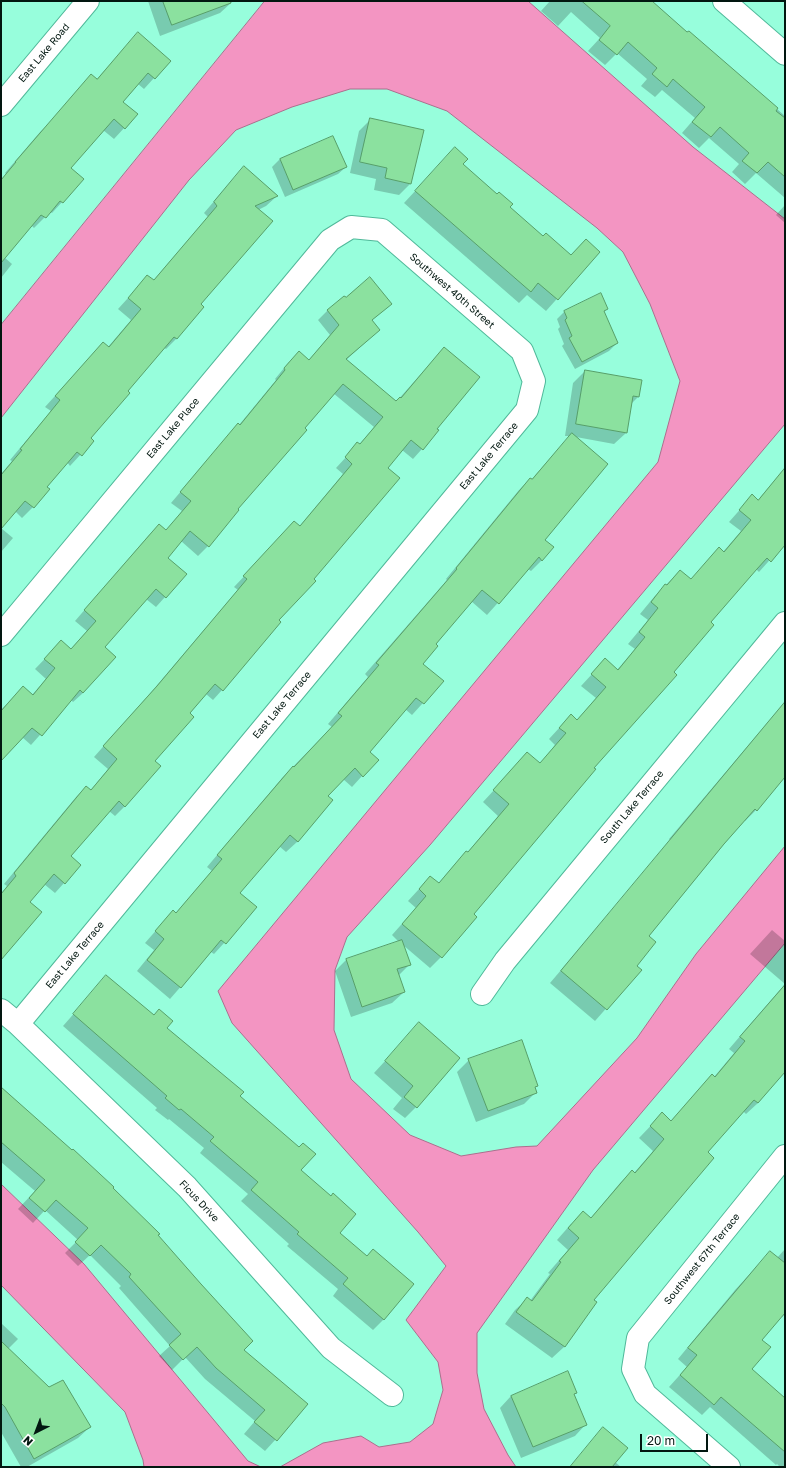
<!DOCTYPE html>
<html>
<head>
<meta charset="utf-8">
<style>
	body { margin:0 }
	#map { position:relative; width:786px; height:1468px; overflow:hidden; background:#97fedc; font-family:"Golos Text",sans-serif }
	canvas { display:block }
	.frame { position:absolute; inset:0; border:2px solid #021710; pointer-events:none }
	.north { position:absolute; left:16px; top:1412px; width:40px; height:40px; -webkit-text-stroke:3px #fff; paint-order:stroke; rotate:222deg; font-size:11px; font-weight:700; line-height:16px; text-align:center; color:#021710 }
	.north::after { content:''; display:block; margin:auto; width:14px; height:18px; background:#021710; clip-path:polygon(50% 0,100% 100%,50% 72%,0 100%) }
	.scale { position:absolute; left:640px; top:1434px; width:68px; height:18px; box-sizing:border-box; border:2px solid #021710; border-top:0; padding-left:5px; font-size:12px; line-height:14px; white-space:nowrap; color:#021710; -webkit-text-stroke:3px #fff; paint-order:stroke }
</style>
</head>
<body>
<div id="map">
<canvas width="786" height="1468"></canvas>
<div class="frame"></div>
<div class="north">N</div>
<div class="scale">20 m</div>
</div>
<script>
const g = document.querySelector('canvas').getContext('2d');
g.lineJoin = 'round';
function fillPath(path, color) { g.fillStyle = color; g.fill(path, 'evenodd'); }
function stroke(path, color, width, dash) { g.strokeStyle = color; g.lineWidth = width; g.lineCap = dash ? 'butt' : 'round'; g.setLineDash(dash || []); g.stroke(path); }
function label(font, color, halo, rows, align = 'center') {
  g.font = font + ' "Golos Text",sans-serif'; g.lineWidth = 3.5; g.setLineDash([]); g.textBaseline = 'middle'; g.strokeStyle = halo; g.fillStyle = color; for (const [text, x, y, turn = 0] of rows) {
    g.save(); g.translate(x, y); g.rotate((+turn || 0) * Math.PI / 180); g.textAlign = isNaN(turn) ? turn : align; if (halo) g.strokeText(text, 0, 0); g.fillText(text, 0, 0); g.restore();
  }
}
const water = new Path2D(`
	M 265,1 L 528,1 L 693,147 L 785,219 L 785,424 L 430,845 L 347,937 L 335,970 L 334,1030 L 351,1079 L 410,1135 L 461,1156 L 516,1147 L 537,1146 L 637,1038 L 696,954 L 785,846 L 785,943 L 593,1170 L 477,1333 L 477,1373 L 484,1409 L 508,1455 L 516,1467 L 280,1467 L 323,1443 L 361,1436 L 379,1447 L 410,1442 L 433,1424 L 443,1390 L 438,1362 L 406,1320 L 446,1266 L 418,1232 L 232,1023 L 218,991 L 658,462 L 680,381 L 650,304 L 623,252 L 597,228 L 447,111 L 387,89 L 350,89 L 292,107 L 236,130 L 189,180 L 1,418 L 1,325 Z
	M 1,1184 L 84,1264 L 248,1461 L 261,1467 L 144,1467 L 143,1460 L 125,1412 L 1,1285 Z`);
fillPath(water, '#f395c2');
stroke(water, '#ab6f8d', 1);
fillPath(new Path2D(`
	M 148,1 L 232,1 L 232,2 L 220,13 L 160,36 Z
	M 550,1 L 650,1 L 687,34 L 689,32 L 785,116 L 785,198 L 756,173 L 745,184 L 732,172 L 739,164 L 709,138 L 699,148 L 682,133 L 695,118 L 662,90 L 655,97 L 641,86 L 647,79 L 617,53 L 605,65 L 588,51 L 600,38 L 571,12 L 558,26 L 541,11 Z
	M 138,34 L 154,78 L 144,89 L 138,84 L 122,102 L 137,114 L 114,139 L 103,130 L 70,168 L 83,179 L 52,213 L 50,212 L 34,228 L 31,225 L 4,257 L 12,264 L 1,278 L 1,180 L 6,174 L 5,173 L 40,132 L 96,80 Z
	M 371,119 L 410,184 L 399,195 L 374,190 L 376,179 L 350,173 L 359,131 Z
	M 333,137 L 346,167 L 338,174 L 285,197 L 272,167 L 280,159 Z
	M 455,148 L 462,164 L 542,238 L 570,256 L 586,240 L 599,252 L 546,311 L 527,295 L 519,303 L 404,203 Z
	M 234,178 L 277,196 L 266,206 L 258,210 L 200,305 L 203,307 L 176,339 L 166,349 L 163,347 L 89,438 L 93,441 L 70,466 L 67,462 L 46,487 L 33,507 L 22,518 L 15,511 L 1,527 L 1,474 L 12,461 L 10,460 L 51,411 L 45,407 L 93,354 L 108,347 L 131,320 L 118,309 L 148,276 L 153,281 L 208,217 L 204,213 Z
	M 785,205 L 785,223 L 776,215 Z
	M 600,294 L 607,309 L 603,313 L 617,343 L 609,351 L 575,369 L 562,346 L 564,344 L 558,329 L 560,327 L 557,319 L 564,312 Z
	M 391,304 L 371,321 L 379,330 L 346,360 L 396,402 L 444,348 L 436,429 L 438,431 L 413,459 L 402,450 L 386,468 L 277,620 L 222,690 L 213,700 L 206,694 L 189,714 L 153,761 L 125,806 L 115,816 L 109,811 L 70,857 L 64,883 L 55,893 L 44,884 L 28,902 L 1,958 L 1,894 L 7,886 L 4,884 L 76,797 L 86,787 L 90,791 L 108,769 L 94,757 L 147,697 L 238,590 L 234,587 L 285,533 L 299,527 L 343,474 L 336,468 L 358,444 L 359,445 L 374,427 L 333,393 L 236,509 L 208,546 L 198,556 L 181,541 L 167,558 L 165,597 L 156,607 L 146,599 L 104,647 L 83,693 L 73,702 L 71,700 L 31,745 L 22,737 L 1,759 L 1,710 L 23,687 L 32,695 L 46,679 L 35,669 L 61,642 L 70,650 L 87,631 L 75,621 L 149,535 L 159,525 L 166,531 L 182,511 L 171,503 L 229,435 L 239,425 L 276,380 L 275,379 L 289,362 L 308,361 L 330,335 L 318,320 L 328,310 Z
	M 585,371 L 641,381 L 638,397 L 631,404 L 626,433 L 614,444 L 576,437 L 543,540 L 542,560 L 531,571 L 528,569 L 487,615 L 471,601 L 434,644 L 422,664 L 442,682 L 412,715 L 405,709 L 368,752 L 362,776 L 352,787 L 343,779 L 327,796 L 332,801 L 297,842 L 286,852 L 279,846 L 239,893 L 256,908 L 214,954 L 211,952 L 170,999 L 137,971 L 154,950 L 145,943 L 173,911 L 176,913 L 212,871 L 207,867 L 282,778 L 332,727 L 328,724 L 368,677 L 365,674 L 447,580 L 446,579 L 519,490 L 530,479 L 531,480 L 570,436 L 565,436 L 573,383 Z
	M 785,468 L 785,543 L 759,572 L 756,569 L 710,622 L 593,768 L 473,914 L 476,917 L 441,957 L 430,968 L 403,945 L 410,964 L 398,976 L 404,992 L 392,1003 L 351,1017 L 335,971 L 346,960 L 399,942 L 392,935 L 416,908 L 408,901 L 430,877 L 438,884 L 455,864 L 467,853 L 498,816 L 483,802 L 506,777 L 540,764 L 555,745 L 549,739 L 571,715 L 577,720 L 596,698 L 581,686 L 605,660 L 617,670 L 635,649 L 628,644 L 648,620 L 640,614 L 654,597 L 680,571 L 691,580 L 719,549 L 723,552 L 741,531 L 729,522 L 752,496 L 758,500 Z
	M 1,528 L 13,538 L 1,552 Z
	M 785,702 L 785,775 L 756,810 L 745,821 L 744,821 L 724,844 L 648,937 L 635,966 L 640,970 L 595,1021 L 550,983 L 630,889 L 670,840 L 669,839 Z
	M 772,930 L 785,941 L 785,984 L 750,954 Z
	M 106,977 L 165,1028 L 239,1096 L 300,1170 L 338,1233 L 384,1319 L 373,1330 L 333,1296 L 338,1289 L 287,1246 L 289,1244 L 241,1201 L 248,1194 L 200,1153 L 204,1148 L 169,1119 L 168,1120 L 155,1110 L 157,1108 L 63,1026 Z
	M 785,984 L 785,1070 L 758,1103 L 746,1114 L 743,1111 L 707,1152 L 592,1301 L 595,1303 L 564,1347 L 552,1358 L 505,1324 L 515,1310 L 527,1299 L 530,1301 L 550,1274 L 548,1273 L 568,1250 L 557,1240 L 571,1224 L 590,1219 L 620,1183 L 632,1171 L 634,1173 L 653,1151 L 639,1138 L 662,1114 L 671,1121 L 701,1087 L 714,1077 L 734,1053 L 729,1049 Z
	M 419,1024 L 416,1107 L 405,1118 L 393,1109 L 402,1098 L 374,1073 Z
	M 469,1060 L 537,1086 L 534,1088 L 535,1093 L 524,1104 L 476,1122 L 457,1072 Z
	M 1,1087 L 112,1188 L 157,1235 L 243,1350 L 307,1405 L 265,1451 L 244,1434 L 255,1421 L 205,1379 L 185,1357 L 172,1370 L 159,1356 L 170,1346 L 119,1288 L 121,1286 L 90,1255 L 78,1266 L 65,1253 L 78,1240 L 45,1210 L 33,1223 L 18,1209 L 35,1191 L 1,1162 Z
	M 785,1249 L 785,1314 L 782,1317 L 781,1317 L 761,1340 L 750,1369 L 785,1400 L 785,1467 L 780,1467 L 777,1464 L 776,1465 L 710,1407 L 702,1415 L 669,1387 L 687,1367 L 678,1359 L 735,1290 L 759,1264 L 777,1258 Z
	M 1,1323 L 18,1339 L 8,1349 L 90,1427 L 78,1438 L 27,1467 L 21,1467 L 1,1432 Z
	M 568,1373 L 576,1392 L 574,1395 L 586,1424 L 575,1436 L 521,1458 L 500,1408 L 511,1396 Z
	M 604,1429 L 615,1462 L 621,1467 L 570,1467 Z`), '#0003');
const building = new Path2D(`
	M 163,1 L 230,1 L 231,3 L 172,25 Z
	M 582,1 L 652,1 L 687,32 L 689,31 L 778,108 L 776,111 L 785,118 L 785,177 L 768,162 L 757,173 L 742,161 L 749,153 L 720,127 L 711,137 L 692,122 L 705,107 L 673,79 L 667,87 L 652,74 L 657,68 L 628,42 L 617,55 L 599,40 L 610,26 Z
	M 138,32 L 171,61 L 155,79 L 148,73 L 123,102 L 138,114 L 125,129 L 114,119 L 71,168 L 84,179 L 63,203 L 60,201 L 46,218 L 41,215 L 1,263 L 1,180 L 16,162 L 15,162 L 91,74 L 97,79 Z
	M 370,118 L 424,130 L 411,184 L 385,178 L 387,168 L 360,162 Z
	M 333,136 L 347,167 L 293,190 L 280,159 Z
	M 455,147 L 468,159 L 463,164 L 497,194 L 499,192 L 513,204 L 510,207 L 543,236 L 546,233 L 571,255 L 586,239 L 600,252 L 558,300 L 538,283 L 531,292 L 415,191 Z
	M 244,166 L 278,196 L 255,206 L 273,221 L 201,304 L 204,307 L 177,339 L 174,337 L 128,391 L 130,393 L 91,438 L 94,441 L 82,456 L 77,452 L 47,487 L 50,489 L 34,508 L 25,501 L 1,529 L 1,475 L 22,450 L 20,449 L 60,400 L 55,396 L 103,342 L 109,347 L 141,309 L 128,298 L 147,275 L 154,280 L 217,206 L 214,202 Z
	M 370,277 L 392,304 L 372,320 L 380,330 L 346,359 L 396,401 L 400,397 L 401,398 L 444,347 L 480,377 L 437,429 L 439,430 L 423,450 L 411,440 L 388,468 L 400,478 L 314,579 L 316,581 L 279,620 L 281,622 L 223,691 L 215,684 L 190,713 L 194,717 L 155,761 L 161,766 L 125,807 L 119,801 L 71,856 L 81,865 L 65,884 L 54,874 L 30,902 L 42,912 L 1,960 L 1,894 L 16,876 L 14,873 L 86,786 L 91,790 L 117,759 L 103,746 L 157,686 L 247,579 L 243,576 L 294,521 L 300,526 L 352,464 L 345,457 L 357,442 L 360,444 L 383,417 L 343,384 L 305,428 L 307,430 L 238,509 L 239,510 L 209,547 L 190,531 L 168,558 L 187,574 L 166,598 L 156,589 L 105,647 L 116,657 L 83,693 L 80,690 L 42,736 L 32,728 L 1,761 L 1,711 L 23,686 L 33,695 L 55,668 L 44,659 L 61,640 L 71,649 L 96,621 L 84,610 L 159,524 L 166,530 L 191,501 L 180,492 L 238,423 L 240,425 L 285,370 L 284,368 L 299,351 L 309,360 L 339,325 L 327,310 L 344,296 L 346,297 Z
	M 601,293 L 608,309 L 604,311 L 618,343 L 582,362 L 569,338 L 572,336 L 565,320 L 567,318 L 564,311 Z
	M 585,370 L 642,380 L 639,397 L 633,396 L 627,433 L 576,424 Z
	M 572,433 L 608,464 L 545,540 L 554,547 L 542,561 L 539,557 L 499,604 L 482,590 L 436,644 L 438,646 L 423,664 L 444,681 L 424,704 L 416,698 L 370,752 L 379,760 L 363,777 L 355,768 L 328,796 L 333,800 L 298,842 L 290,835 L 240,893 L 257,907 L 226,944 L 221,940 L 181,988 L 147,960 L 164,939 L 155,931 L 173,910 L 176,913 L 222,859 L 217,855 L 293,766 L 294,767 L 342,716 L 338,713 L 379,665 L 376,663 L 457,569 L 456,568 L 530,478 L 532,479 Z
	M 785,468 L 785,545 L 771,562 L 767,558 L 757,569 L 711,622 L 714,625 L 674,672 L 677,675 L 594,768 L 596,769 L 474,914 L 477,917 L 442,958 L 402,924 L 426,896 L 419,889 L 430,876 L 439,883 L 466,851 L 468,852 L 509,804 L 493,790 L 527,752 L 540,763 L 566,733 L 559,728 L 571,714 L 577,720 L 606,687 L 591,674 L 605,658 L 618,670 L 645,637 L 639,632 L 658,608 L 651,602 L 665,584 L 667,585 L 680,570 L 691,579 L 719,547 L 724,552 L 751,520 L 739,510 L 752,494 L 758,500 Z
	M 785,702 L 785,777 L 757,811 L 755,809 L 724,844 L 649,936 L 656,942 L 637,966 L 642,970 L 607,1010 L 561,971 Z
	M 402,940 L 411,965 L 397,969 L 405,992 L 362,1007 L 346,959 Z
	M 106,975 L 154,1015 L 159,1009 L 173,1021 L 167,1028 L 244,1092 L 240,1096 L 299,1147 L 303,1143 L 316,1154 L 301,1170 L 331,1196 L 333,1193 L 356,1214 L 340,1233 L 367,1256 L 373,1249 L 414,1284 L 384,1320 L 343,1284 L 348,1278 L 297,1234 L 299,1232 L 251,1190 L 258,1182 L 210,1141 L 214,1137 L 181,1109 L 179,1110 L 165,1098 L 167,1096 L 73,1014 Z
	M 785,985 L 785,1072 L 758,1103 L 754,1100 L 708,1152 L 714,1158 L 594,1300 L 597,1302 L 565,1347 L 516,1312 L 527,1297 L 532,1301 L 561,1262 L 559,1261 L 579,1238 L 568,1228 L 583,1211 L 591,1218 L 632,1170 L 635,1173 L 664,1139 L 650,1126 L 662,1112 L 671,1121 L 712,1074 L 715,1077 L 745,1041 L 740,1037 Z
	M 419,1022 L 460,1058 L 417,1108 L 404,1097 L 413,1086 L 385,1061 Z
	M 522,1040 L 538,1086 L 535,1087 L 537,1093 L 488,1111 L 468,1059 Z
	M 1,1087 L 72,1150 L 73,1149 L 114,1187 L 113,1188 L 160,1234 L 158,1235 L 201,1284 L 253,1341 L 244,1350 L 308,1404 L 277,1441 L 254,1422 L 265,1410 L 216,1368 L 197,1347 L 183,1360 L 169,1345 L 181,1334 L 129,1277 L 131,1274 L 101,1245 L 90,1256 L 75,1242 L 88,1228 L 56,1200 L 45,1212 L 29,1198 L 45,1180 L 1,1142 Z
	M 770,1251 L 785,1263 L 785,1313 L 762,1340 L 771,1347 L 752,1369 L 785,1398 L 785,1452 L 721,1397 L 714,1405 L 680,1375 L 697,1355 L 688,1348 Z
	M 1,1341 L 49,1387 L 63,1380 L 91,1427 L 34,1459 L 5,1407 L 1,1403 Z
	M 568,1371 L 577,1393 L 574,1394 L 587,1425 L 533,1447 L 511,1396 Z
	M 603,1427 L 628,1448 L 612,1467 L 570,1467 Z`);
fillPath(building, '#8be19f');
stroke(building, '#579f69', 1);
const minor = new Path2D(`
	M 724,1 L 785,54
	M 1,105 L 88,1
	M 1,635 L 330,240 L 351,227 L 382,230 L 522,351 L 534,381 L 527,410 L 18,1024
	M 482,994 L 505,961 L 785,623
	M 1,1010 L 18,1024 L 187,1187 L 331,1348 L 392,1395
	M 729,1467 L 645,1394 L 633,1369 L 638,1338 L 785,1156`);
stroke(minor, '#50b99a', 24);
stroke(minor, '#fff', 22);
label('10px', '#021710', '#fff', [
	["East Lake Road",44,53,-50],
	["Southwest 40th Street",452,291,41],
	["East Lake Place",173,428,-50],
	["East Lake Terrace",489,456,-50],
	["East Lake Terrace",282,705,-50],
	["South Lake Terrace",632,807,-50],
	["East Lake Terrace",75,955,-50],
	["Ficus Drive",199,1201,47],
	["Southwest 67th Terrace",702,1259,-51]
]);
</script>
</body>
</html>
